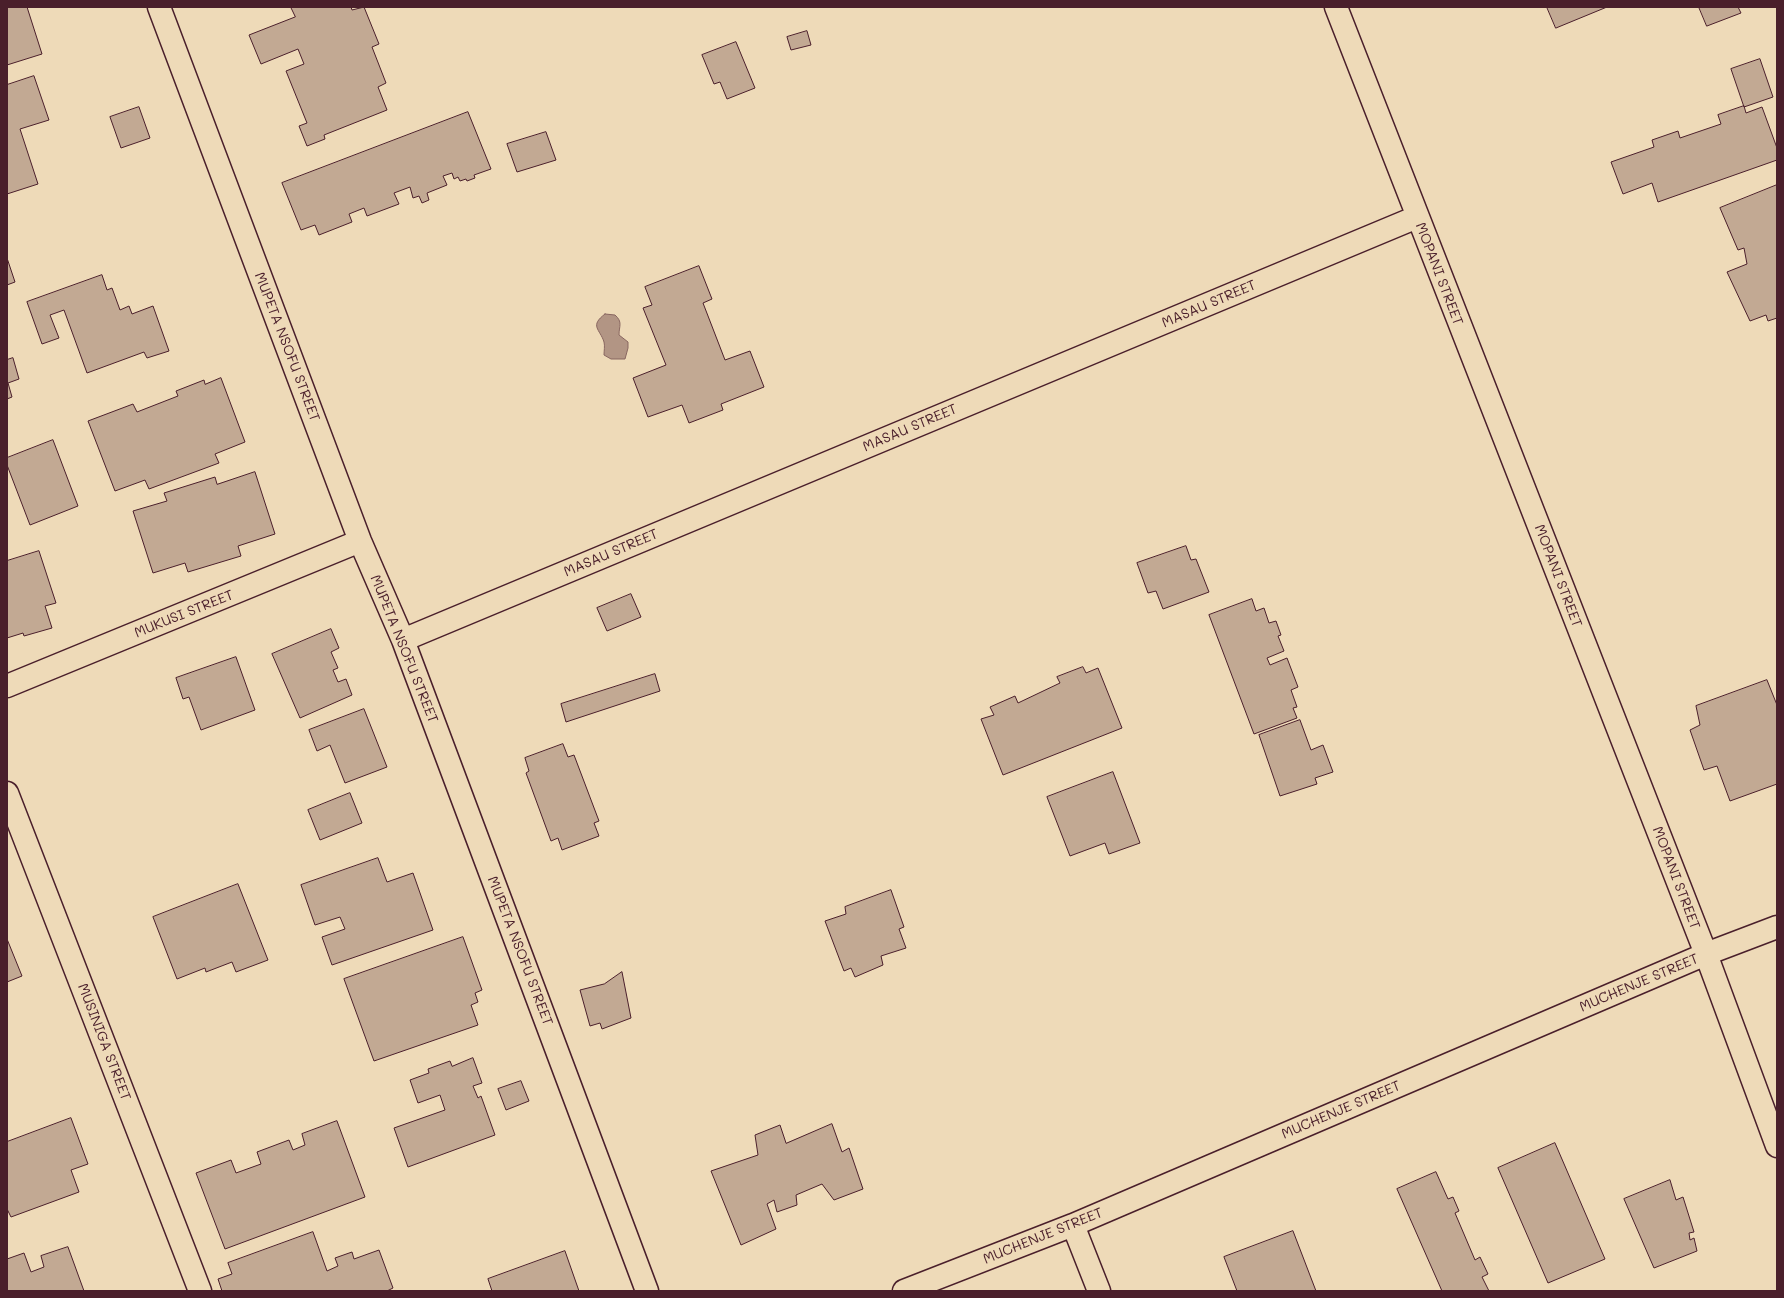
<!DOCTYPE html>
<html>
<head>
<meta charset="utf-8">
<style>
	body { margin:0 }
	#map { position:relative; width:1784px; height:1298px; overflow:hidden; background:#eedab8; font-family:Mali,sans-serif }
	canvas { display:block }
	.frame { position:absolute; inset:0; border:8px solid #4a1f2b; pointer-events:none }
</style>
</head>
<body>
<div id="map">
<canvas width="1784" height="1298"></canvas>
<div class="frame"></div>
</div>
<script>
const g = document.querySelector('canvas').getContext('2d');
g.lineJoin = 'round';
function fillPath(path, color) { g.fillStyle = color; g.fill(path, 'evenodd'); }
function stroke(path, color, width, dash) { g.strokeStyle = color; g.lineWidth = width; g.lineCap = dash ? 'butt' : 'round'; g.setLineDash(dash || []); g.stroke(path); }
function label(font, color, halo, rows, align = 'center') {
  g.font = font + ' Mali,sans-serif'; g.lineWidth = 3.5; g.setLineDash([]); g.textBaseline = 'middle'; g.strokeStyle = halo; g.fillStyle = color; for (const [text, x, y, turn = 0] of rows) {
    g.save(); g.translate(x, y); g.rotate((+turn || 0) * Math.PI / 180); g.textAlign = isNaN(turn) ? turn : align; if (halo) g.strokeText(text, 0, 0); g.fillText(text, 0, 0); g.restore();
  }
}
const water = new Path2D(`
	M 605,314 L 615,315 C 623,322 619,326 619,335 L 628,342 L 628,348 L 625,359 L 611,359 L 604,355 C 604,351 605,346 604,342 C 600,329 589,326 605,314 Z`);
fillPath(water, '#b29584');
stroke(water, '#886660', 1);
const building = new Path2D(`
	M 7,7 L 27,7 L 42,54 L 7,65 Z
	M 291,7 L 351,7 L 352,10 L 364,7 L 379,44 L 372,47 L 386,83 L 378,87 L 387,110 L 324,135 L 325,139 L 307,146 L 299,126 L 307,123 L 286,71 L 304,64 L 298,49 L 261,64 L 249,35 L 295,17 Z
	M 1547,7 L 1607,7 L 1556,28 Z
	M 1699,7 L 1738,7 L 1741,13 L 1707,26 Z
	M 807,31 L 811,45 L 791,50 L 787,37 Z
	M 736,42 L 755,88 L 727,99 L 720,82 L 714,84 L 702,55 Z
	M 1760,59 L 1773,97 L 1744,107 L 1731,69 Z
	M 34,76 L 49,120 L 20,129 L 38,184 L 7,194 L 7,85 Z
	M 1744,106 L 1746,113 L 1762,107 L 1777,148 L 1777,160 L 1658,202 L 1652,183 L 1623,194 L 1611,162 L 1654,147 L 1652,140 L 1678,131 L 1680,138 L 1721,124 L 1718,115 Z
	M 139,107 L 150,138 L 121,148 L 110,117 Z
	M 468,112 L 491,169 L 474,175 L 475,178 L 467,181 L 466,179 L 460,181 L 458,177 L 454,179 L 452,173 L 443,176 L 447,185 L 427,193 L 429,200 L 422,203 L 419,196 L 413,198 L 410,187 L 394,193 L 399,204 L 367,216 L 364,208 L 349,214 L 352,222 L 319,235 L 315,225 L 301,230 L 282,183 Z
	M 546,132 L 556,160 L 517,172 L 507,144 Z
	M 1777,185 L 1777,318 L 1768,321 L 1766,315 L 1750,321 L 1727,272 L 1747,264 L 1744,248 L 1738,250 L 1720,208 Z
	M 7,258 L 15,282 L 7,285 Z
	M 699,266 L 712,299 L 703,303 L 725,360 L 750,351 L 764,387 L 721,404 L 723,410 L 689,423 L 682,405 L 648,417 L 633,378 L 666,365 L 643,308 L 652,305 L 645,287 Z
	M 102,275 L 107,290 L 112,288 L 120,310 L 129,306 L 132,314 L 153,306 L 169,351 L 147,358 L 144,352 L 87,373 L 64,310 L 50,315 L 59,338 L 42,344 L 27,302 Z
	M 13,358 L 19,379 L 8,383 L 12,397 L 7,399 L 7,360 Z
	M 221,378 L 245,442 L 215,454 L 219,463 L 149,489 L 145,480 L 115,491 L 88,421 L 133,404 L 137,412 L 178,396 L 176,391 L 204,380 L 205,384 Z
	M 53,440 L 78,506 L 30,525 L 7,465 L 7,458 Z
	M 255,472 L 275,534 L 238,546 L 241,556 L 188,572 L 185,563 L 153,573 L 133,511 L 167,501 L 164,493 L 215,477 L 217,484 Z
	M 1186,546 L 1191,560 L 1196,559 L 1209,592 L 1163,609 L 1156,591 L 1148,593 L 1137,563 Z
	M 39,551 L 56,603 L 45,606 L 52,628 L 24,636 L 23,633 L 7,638 L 7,561 Z
	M 631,594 L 641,617 L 607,631 L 597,608 Z
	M 1252,599 L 1256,611 L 1264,608 L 1269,623 L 1276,621 L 1281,635 L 1278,636 L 1284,651 L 1267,658 L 1270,665 L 1287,658 L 1298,687 L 1291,690 L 1297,707 L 1293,708 L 1297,718 L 1254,734 L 1209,615 Z
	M 331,629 L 339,648 L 331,652 L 338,668 L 333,670 L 338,682 L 346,679 L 352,695 L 300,718 L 272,654 Z
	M 236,657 L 255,710 L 201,730 L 189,697 L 183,699 L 176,678 Z
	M 1083,667 L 1086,673 L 1098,668 L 1122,728 L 1003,775 L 981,719 L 994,715 L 990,707 L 1015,696 L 1018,703 L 1060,683 L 1057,677 Z
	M 655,674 L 660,691 L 566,722 L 561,704 Z
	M 1767,680 L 1777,705 L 1777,784 L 1730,801 L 1717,766 L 1704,770 L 1690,730 L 1700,725 L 1696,706 Z
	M 364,709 L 387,767 L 345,783 L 330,745 L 317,751 L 309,730 Z
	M 1300,720 L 1311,750 L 1323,745 L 1333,772 L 1315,778 L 1317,784 L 1280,796 L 1259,735 Z
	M 563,744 L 568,757 L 574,755 L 599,821 L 594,823 L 599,836 L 562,850 L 558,838 L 551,841 L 526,773 L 529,771 L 525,758 Z
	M 1113,772 L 1140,843 L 1109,854 L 1105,843 L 1070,856 L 1047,797 Z
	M 350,793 L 362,823 L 320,840 L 308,810 Z
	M 378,858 L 387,882 L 413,873 L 433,930 L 332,965 L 322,937 L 345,929 L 340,917 L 315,925 L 301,885 Z
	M 238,884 L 268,960 L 236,972 L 232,962 L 206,972 L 205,968 L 177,979 L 153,917 Z
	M 891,890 L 904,927 L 899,929 L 906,948 L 881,956 L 883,965 L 855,977 L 851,968 L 844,971 L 825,921 L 846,914 L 845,907 Z
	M 463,937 L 482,990 L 475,993 L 478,1002 L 471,1005 L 478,1025 L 374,1061 L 344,979 Z
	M 7,939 L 22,976 L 7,982 Z
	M 622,972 L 631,1018 L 602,1029 L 600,1023 L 590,1026 L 580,990 L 604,984 Z
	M 473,1058 L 482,1083 L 473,1086 L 478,1098 L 481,1096 L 495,1135 L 408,1167 L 394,1128 L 445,1110 L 440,1095 L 418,1103 L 410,1080 L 429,1073 L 428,1069 L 450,1061 L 452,1066 Z
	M 521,1081 L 529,1101 L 506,1110 L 498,1089 Z
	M 71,1118 L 88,1164 L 71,1170 L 79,1192 L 11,1217 L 7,1209 L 7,1142 Z
	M 337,1121 L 365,1197 L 225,1249 L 196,1173 L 231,1160 L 236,1173 L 261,1164 L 257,1152 L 289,1140 L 293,1150 L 305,1145 L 302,1134 Z
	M 832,1124 L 842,1152 L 849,1148 L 863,1189 L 834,1200 L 822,1184 L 796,1195 L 797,1205 L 777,1212 L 774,1200 L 767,1204 L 776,1229 L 741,1245 L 711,1171 L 758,1155 L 755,1135 L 780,1125 L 786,1143 Z
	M 1555,1143 L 1605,1259 L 1548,1283 L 1498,1168 Z
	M 1436,1172 L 1448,1199 L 1453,1197 L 1459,1211 L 1455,1213 L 1475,1260 L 1480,1257 L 1488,1274 L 1482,1277 L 1489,1291 L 1442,1291 L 1397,1189 Z
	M 1670,1180 L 1676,1200 L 1683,1197 L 1694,1232 L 1689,1233 L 1690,1240 L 1694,1238 L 1697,1251 L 1654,1268 L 1624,1199 Z
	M 1293,1231 L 1316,1291 L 1237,1291 L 1224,1257 Z
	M 313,1232 L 327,1271 L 338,1266 L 335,1258 L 352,1252 L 354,1259 L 379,1250 L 393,1288 L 387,1291 L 222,1291 L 218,1279 L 232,1274 L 228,1263 Z
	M 68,1247 L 84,1291 L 7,1291 L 7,1259 L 24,1253 L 31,1272 L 44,1267 L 41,1256 Z
	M 565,1251 L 579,1291 L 492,1291 L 488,1279 Z`);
fillPath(building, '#c2a993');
stroke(building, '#4a1f2b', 1);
const minor = new Path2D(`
	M 159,7 L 360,541 L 403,640 L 647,1291
	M 1336,7 L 1706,954 L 1777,1146
	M 403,640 L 1417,217
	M 7,686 L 360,541
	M 7,793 L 200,1291
	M 1073,1225 L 1099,1291
	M 904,1291 L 1073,1225 L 1706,954 L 1777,927`);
stroke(minor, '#4a1f2b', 25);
stroke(minor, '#eedab8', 22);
label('14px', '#4a1f2b', '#eedab8', [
	["MOPANI STREET",1439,274,69],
	["MASAU STREET",1209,304,-23],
	["MUPETA NSOFU STREET",287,347,69],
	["MASAU STREET",910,428,-23],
	["MASAU STREET",611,553,-23],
	["MOPANI STREET",1558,576,69],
	["MUKUSI STREET",184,614,-22],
	["MUPETA NSOFU STREET",404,649,68],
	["MOPANI STREET",1676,878,69],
	["MUPETA NSOFU STREET",520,951,69],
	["MUCHENJE STREET",1639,983,-23],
	["MUSINIGA STREET",104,1042,69],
	["MUCHENJE STREET",1341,1110,-23],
	["MUCHENJE STREET",1043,1236,-22]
]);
</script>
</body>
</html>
